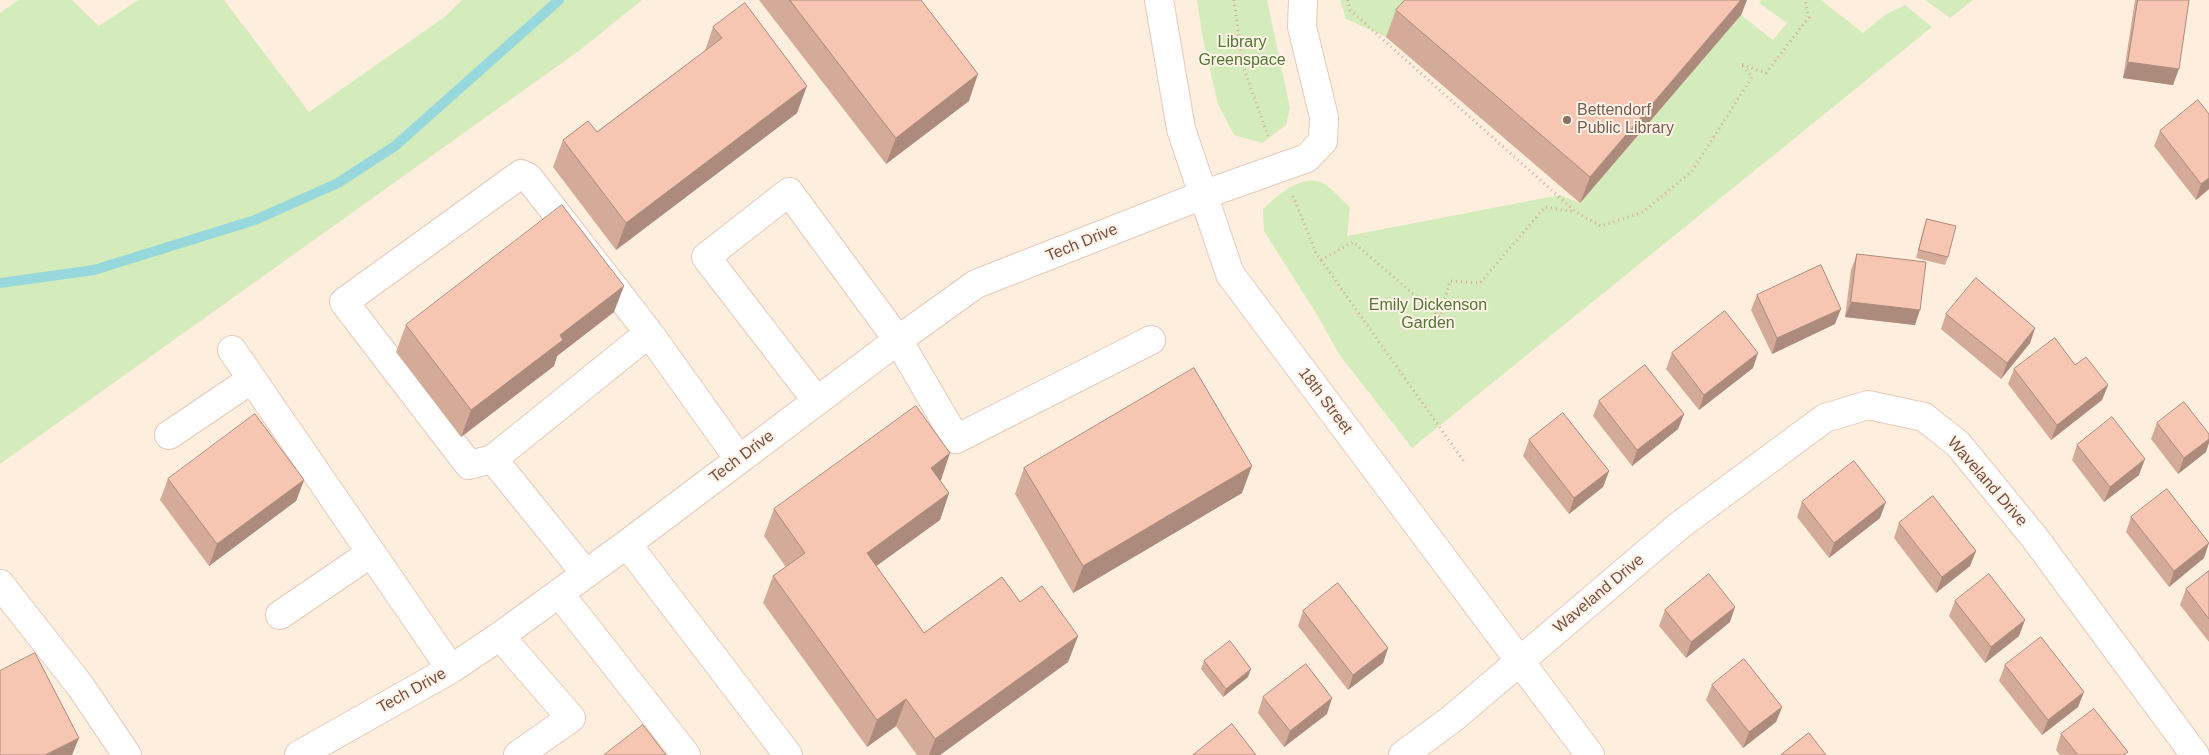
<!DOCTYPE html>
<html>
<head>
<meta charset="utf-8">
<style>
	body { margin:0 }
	canvas { display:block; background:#feeedd }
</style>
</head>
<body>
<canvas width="2209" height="755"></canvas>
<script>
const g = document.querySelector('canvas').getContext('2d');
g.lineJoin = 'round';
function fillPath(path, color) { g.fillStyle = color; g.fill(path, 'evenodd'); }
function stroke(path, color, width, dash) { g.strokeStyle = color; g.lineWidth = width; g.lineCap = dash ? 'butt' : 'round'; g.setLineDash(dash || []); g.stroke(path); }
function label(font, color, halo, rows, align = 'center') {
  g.font = font + ' Arial,sans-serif'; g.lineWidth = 4; g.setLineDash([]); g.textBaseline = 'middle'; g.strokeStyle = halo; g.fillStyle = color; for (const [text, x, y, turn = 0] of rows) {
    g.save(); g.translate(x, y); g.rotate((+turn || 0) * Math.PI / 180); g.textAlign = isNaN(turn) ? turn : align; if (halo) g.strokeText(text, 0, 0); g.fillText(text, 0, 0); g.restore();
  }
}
fillPath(new Path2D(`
	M 18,0 L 72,0 L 99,26 L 138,0 L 224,0 L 309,112 L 446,16 L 462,0 L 642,0 L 580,50 L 0,464 L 0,13 Z
	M 1197,0 L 1267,0 L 1290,108 L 1286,125 L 1262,143 L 1234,135 L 1218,104 L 1203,39 Z
	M 1340,0 L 1418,0 L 1386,37 L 1346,19 Z
	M 1762,0 L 1821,0 L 1863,33 L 1886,14 L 1905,5 L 1932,27 L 1412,448 L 1339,354 L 1319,318 L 1264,231 L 1263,209 C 1277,196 1302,173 1323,183 C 1332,188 1342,200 1350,207 L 1347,236 L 1560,195 L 1580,203 L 1741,15 L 1773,40 L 1787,23 L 1759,3 Z
	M 1925,0 L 1973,0 L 1950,18 Z`), '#d4ecbb');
stroke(new Path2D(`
	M 0,283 L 94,270 L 255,220 L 338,183 L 395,146 L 559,0`), '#96d8dc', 10);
const minor = new Path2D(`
	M 1159,0 L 1181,129 L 1230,274 L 1590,755
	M 649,333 L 493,459 L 469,465 L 344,302 L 521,174 L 528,177 L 649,333 L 739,459
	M 232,350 L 451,669
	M 817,401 L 706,257 L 789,192 L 898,340 L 956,439 L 1151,340
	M 169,435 L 252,379
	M 493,459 L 586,574
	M 627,544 L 788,755
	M 0,584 L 81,687 L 127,755
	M 559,593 L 686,755
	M 280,615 L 371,553
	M 500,636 L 571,718 L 518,755
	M 299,755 L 451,669 L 500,636 L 627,544 L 898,340 L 976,284 L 1203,195 L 1307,158 L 1323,141 L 1324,117 L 1302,27 L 1303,0
	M 1403,755 L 1453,718 L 1680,525 L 1825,418 L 1868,405 L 1924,417 L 1958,444 L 2034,537 L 2195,755`);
stroke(minor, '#e5cabc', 30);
stroke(new Path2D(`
	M 1234,0 L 1243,66 L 1269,139
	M 1348,0 L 1350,10 L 1576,212 L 1601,226 L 1643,212 L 1692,171 L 1752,77 L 1741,64 L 1766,73 L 1809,17 L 1805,0
	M 1293,196 L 1316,253 L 1465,463
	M 1321,260 L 1353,242 L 1440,317 L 1450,281 L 1480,283 L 1545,207 L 1575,212`), '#dba996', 3, [1, 4]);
stroke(minor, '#fff', 28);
fillPath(new Path2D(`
	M 759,0 L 921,0 L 969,101 L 886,164 Z
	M 1405,0 L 1747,0 L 1741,15 L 1580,203 L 1386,37 L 1396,10 Z
	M 2135,0 L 2189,0 L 2173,85 L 2123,78 Z
	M 713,27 L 797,113 L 616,250 L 553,167 L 563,140 L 597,132 L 705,51 Z
	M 2209,114 L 2209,189 L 2196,200 L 2154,146 L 2160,131 Z
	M 1927,219 L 1948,257 L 1945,265 L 1916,258 L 1924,227 Z
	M 1857,254 L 1915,325 L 1845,317 L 1851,270 Z
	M 1757,295 L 1835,324 L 1772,354 L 1751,310 Z
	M 614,312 L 557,356 L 554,366 L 461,437 L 396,352 L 406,325 Z
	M 1946,314 L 2035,328 L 2030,343 L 2001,379 L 1941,329 Z
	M 1672,353 L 1753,368 L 1699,410 L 1666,369 Z
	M 2075,365 L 2108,385 L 2102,400 L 2051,440 L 2008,384 L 2014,369 Z
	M 1599,401 L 1684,414 L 1678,429 L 1632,466 L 1593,416 Z
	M 2157,423 L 2206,452 L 2178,474 L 2151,439 Z
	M 1529,440 L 1609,471 L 1603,487 L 1569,514 L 1523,456 Z
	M 2077,445 L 2139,475 L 2104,502 L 2072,460 Z
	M 1024,468 L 1242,493 L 1073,593 L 1015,494 Z
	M 168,479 L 304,480 L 296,501 L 209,566 L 160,500 Z
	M 940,480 L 949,493 L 940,520 L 876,566 L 924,633 L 1020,602 L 1078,636 L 1068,662 L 940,755 L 917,755 L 896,726 L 867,747 L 763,603 L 773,576 L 786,567 L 764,536 L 774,509 L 941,480 Z
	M 1802,502 L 1880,518 L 1829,558 L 1797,517 Z
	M 2131,517 L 2204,558 L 2169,587 L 2126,532 Z
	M 1899,523 L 1976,551 L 1970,566 L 1936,593 L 1894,538 Z
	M 2209,571 L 2209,642 L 2180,605 L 2186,589 Z
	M 1955,601 L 2019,636 L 1985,663 L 1949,616 Z
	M 1665,610 L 1730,622 L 1686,658 L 1659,626 Z
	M 1303,611 L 1388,648 L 1383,663 L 1348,690 L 1298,626 Z
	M 1204,661 L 1248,677 L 1223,697 L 1201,669 Z
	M 2005,665 L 2078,707 L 2042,735 L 1999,681 Z
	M 1712,685 L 1782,707 L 1776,722 L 1743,748 L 1706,700 Z
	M 1263,697 L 1327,714 L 1284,747 L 1258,713 Z
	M 2061,734 L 2126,755 L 2060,755 L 2056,750 Z`), '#d4aa99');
fillPath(new Path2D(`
	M 1741,0 L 1747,0 L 1741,15 L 1580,203 L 1590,177 Z
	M 2128,62 L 2179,69 L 2173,85 L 2123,78 Z
	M 978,74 L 969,101 L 886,164 L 896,138 Z
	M 807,86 L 797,113 L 616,250 L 626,223 Z
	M 2209,178 L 2209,189 L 2196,200 L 2201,184 Z
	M 624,286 L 614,312 L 557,356 L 554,366 L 461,437 L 471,410 L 560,335 Z
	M 1851,302 L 1920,310 L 1915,325 L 1845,317 Z
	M 1841,309 L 1835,324 L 1772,354 L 1777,338 Z
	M 2035,328 L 2030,343 L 2001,379 L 2007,363 Z
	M 1758,353 L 1753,368 L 1699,410 L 1704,395 Z
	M 2108,385 L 2102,400 L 2051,440 L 2057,425 Z
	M 1684,414 L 1678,429 L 1632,466 L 1637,450 Z
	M 2209,439 L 2209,443 L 2206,452 L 2178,474 L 2184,458 Z
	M 950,453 L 941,480 L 921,494 L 931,468 Z
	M 2145,459 L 2139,475 L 2104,502 L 2110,487 Z
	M 1252,466 L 1242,493 L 1073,593 L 1083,566 Z
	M 1609,471 L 1603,487 L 1569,514 L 1574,498 Z
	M 304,480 L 296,501 L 209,566 L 217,544 Z
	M 949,493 L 940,520 L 857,580 L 867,553 Z
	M 1886,502 L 1880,518 L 1829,558 L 1834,543 Z
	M 2209,543 L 2204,558 L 2169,587 L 2174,571 Z
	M 1976,551 L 1970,566 L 1936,593 L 1942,577 Z
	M 1735,607 L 1730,622 L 1686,658 L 1691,642 Z
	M 2025,620 L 2019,636 L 1985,663 L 1991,647 Z
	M 1078,636 L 1068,662 L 940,755 L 929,755 L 935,739 Z
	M 1388,648 L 1383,663 L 1348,690 L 1353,675 Z
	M 1251,669 L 1248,677 L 1223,697 L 1226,689 Z
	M 2084,692 L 2078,707 L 2042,735 L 2048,720 Z
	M 1332,698 L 1327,714 L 1284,747 L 1290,731 Z
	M 906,699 L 896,726 L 867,747 L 877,720 Z
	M 1782,707 L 1776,722 L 1743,748 L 1749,732 Z
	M 79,738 L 72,755 L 45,755 Z`), '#ac8b7d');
const building = new Path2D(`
	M 790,0 L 921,0 L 978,74 L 896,138 Z
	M 1405,0 L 1741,0 L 1590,177 L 1396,10 Z
	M 2138,0 L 2189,0 L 2179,69 L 2128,62 Z
	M 745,3 L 807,86 L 626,223 L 563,140 L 588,121 L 597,132 L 722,38 L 713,27 Z
	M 2198,100 L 2209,114 L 2209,178 L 2201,184 L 2160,131 Z
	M 562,205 L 624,286 L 560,335 L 563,340 L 471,410 L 406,325 Z
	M 1927,219 L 1956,226 L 1948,257 L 1919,250 Z
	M 1857,254 L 1926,262 L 1920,310 L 1851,302 Z
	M 1821,265 L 1841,309 L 1777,338 L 1757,295 Z
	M 1976,278 L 2035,328 L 2007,363 L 1946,314 Z
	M 1725,311 L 1758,353 L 1704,395 L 1672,353 Z
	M 2055,338 L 2075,365 L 2086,357 L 2108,385 L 2057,425 L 2014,369 Z
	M 1645,365 L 1684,414 L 1637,450 L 1599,401 Z
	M 1194,368 L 1252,466 L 1083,566 L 1024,468 Z
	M 2184,402 L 2209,434 L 2209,439 L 2184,458 L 2157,423 Z
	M 916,406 L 950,453 L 931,468 L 949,493 L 867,553 L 924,633 L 1002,577 L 1020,602 L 1042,586 L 1078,636 L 935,739 L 906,699 L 877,720 L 773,576 L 805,553 L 774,509 Z
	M 1563,413 L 1609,471 L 1574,498 L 1529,440 Z
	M 255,414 L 304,480 L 217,544 L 168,479 Z
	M 2112,417 L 2145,459 L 2110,487 L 2077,445 Z
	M 1854,461 L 1886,502 L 1834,543 L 1802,502 Z
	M 2167,489 L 2209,543 L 2174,571 L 2131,517 Z
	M 1933,496 L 1976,551 L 1942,577 L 1899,523 Z
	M 2209,571 L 2209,619 L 2186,589 Z
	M 1709,574 L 1735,607 L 1691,642 L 1665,610 Z
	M 1989,574 L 2025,620 L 1991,647 L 1955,601 Z
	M 1338,583 L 1388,648 L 1353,675 L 1303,611 Z
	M 2041,637 L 2084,692 L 2048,720 L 2005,665 Z
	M 1230,641 L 1251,669 L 1226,689 L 1204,661 Z
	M 35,653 L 79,738 L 45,755 L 0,755 L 0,671 Z
	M 1744,659 L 1782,707 L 1749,732 L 1712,685 Z
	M 1306,664 L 1332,698 L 1290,731 L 1263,697 Z
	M 2094,709 L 2128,752 L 2123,755 L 2078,755 L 2061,734 Z
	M 1232,724 L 1256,755 L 1193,755 Z
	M 643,725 L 666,755 L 604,755 Z
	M 1809,733 L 1826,755 L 1781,755 Z`);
fillPath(building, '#f6c6b2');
stroke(building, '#ac8b7d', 1);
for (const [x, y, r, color] of [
	[1567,120,5,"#8d6e63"]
]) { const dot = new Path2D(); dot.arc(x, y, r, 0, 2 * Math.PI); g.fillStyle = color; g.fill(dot); stroke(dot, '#fff2e6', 2); }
label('16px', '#527738', '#fff2e6', [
	["Library",1242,43],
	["Greenspace",1242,61],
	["Emily Dickenson",1428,306],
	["Garden",1428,324]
]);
label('16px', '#785e54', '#fff2e6', [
	["Bettendorf",1577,111],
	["Public Library",1577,129]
], 'left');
label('16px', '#765044', '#fff2e6', [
	["Tech Drive",1082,243,-22],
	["18th Street",1325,401,53],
	["Tech Drive",742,457,-37],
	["Waveland Drive",1987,482,49],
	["Waveland Drive",1599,594,-40],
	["Tech Drive",412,691,-29]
]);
</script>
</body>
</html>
